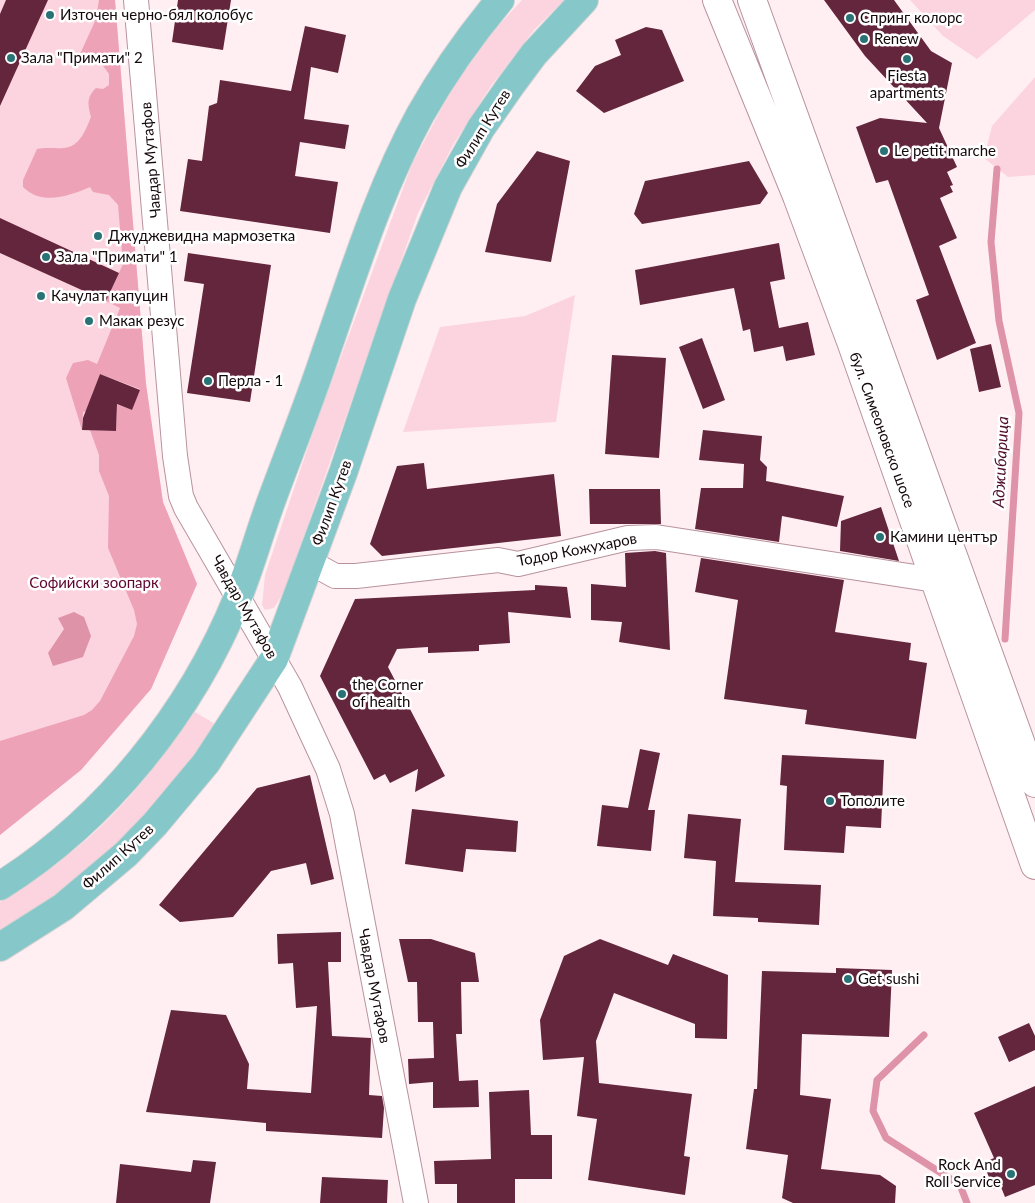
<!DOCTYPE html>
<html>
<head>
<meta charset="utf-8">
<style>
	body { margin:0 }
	canvas { display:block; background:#ffeff3 }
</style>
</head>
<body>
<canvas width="1035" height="1203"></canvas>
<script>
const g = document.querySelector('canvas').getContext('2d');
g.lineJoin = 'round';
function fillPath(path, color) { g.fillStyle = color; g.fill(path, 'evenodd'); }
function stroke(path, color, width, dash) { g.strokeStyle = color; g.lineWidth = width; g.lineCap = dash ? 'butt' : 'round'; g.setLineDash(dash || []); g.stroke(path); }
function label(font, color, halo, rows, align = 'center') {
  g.font = font + ' Lato,sans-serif'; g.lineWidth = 5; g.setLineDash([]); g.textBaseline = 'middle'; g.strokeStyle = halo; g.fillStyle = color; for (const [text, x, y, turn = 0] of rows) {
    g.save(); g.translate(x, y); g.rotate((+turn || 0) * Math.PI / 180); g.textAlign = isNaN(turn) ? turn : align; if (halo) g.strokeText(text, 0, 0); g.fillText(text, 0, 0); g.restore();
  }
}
fillPath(new Path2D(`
	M 0,0 L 115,0 L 146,384 L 163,502 L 197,584 L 151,689 L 81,770 L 0,835 Z
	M 522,0 L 564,0 L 534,30 L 491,86 L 453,145 L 418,213 L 284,592 L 274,608 L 265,610 L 262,605 L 265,575 L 312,435 L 412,164 L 455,83 L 485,40 Z
	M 910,0 L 1035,0 L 1035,10 L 977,59 L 943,36 Z
	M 1035,77 L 1035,175 L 1008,177 L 984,158 L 992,126 Z
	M 575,295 L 556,422 L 403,432 L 440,327 L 525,316 Z
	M 195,712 L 215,724 C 167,803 82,887 0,931 L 0,902 C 30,882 59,863 86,840 C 128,804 163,756 195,712 Z`), '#fcd4df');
fillPath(new Path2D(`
	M 99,0 L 115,0 L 146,384 L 163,502 L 197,584 L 151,689 L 81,770 L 0,835 L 0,741 L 84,715 L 92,710 L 100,701 L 134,636 L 137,624 L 134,610 L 108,548 L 109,496 L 99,471 L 99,455 L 90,430 L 116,431 L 117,404 L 83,412 L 82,430 L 66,378 L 73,363 L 88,360 L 97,364 L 120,308 L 106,301 L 123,264 L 118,205 L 109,195 L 93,192 L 90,187 C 69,196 42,206 23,187 L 23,180 L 37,149 C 47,147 55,149 64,148 C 80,147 86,129 91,117 C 88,104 86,98 96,88 L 103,89 L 109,85 L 109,74 L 101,63 L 75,65 L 96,19 ZM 100,374 L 140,389 L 132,410 L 92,395 Z`), '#eea2b8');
fillPath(new Path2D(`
	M 74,612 L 84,617 L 91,636 L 83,657 L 53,666 L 48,653 L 64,629 L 58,618 Z`), '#de93a9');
stroke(new Path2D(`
	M 997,169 L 991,242 L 999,321 L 1019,413 L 1005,639
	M 924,1035 L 877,1080 L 873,1111 L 886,1138 L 960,1185 L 967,1203`), '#de93a9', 7);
fillPath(new Path2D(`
	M 6,0 L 48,0 L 0,106 L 0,14 Z
	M 178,0 L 231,0 L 223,50 L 172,42 Z
	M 824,0 L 894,0 L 931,51 L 952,63 L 939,128 L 957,167 L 947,172 L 953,185 L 950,186 L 953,192 L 940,198 L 957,238 L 939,246 L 976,343 L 937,360 L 916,300 L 929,295 L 888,180 L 876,183 L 856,127 L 880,118 L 927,123 L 865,56 Z
	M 305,26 L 346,35 L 338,73 L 311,67 L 304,119 L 349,125 L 345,149 L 300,142 L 295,176 L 338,182 L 330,233 L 180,211 L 188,159 L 202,161 L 209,106 L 217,103 L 220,80 L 291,91 Z
	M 646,27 L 662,30 L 684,81 L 604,113 L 576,91 L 595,66 L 621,55 L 615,40 Z
	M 537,151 L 570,161 L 551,262 L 485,252 L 497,204 Z
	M 749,161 L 768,193 L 760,204 L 642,224 L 634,214 L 645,181 Z
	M 0,218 L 119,273 L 106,301 L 0,253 Z
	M 779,243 L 785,279 L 770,282 L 779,328 L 808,322 L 815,355 L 786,361 L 783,346 L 754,352 L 750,329 L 743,331 L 734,288 L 640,305 L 635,270 Z
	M 188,253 L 271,265 L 250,402 L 187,393 L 204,284 L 184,281 Z
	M 702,338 L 725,400 L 703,409 L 679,347 Z
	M 991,344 L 1001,387 L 979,392 L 970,349 Z
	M 612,355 L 666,358 L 659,458 L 605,454 Z
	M 100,374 L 140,390 L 132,410 L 117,404 L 116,431 L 82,430 L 83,418 Z
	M 703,430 L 762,436 L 760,460 L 767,467 L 766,481 L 844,496 L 837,527 L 782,516 L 779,542 L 695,529 L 701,488 L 743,488 L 744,464 L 699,460 Z
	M 424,463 L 427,489 L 554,474 L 561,536 L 382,556 L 370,544 L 397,466 Z
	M 589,489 L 660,489 L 661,524 L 590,524 Z
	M 881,507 L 899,561 L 840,551 L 841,521 Z
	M 655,551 L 666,553 L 670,650 L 619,642 L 622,622 L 591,620 L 591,584 L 626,587 L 625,553 Z
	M 701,558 L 844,580 L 835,632 L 911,643 L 909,660 L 927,663 L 916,739 L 805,724 L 807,710 L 724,699 L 738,600 L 695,592 Z
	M 535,585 L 567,587 L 571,618 L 508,612 L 510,643 L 479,645 L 479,651 L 428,653 L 428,647 L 397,649 L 388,667 L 445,776 L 415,792 L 418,769 L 390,783 L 385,774 L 374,780 L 320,676 L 355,599 L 535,590 Z
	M 640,749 L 660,753 L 648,810 L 655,810 L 651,851 L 597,846 L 602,805 L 628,808 Z
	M 782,755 L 884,760 L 881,828 L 846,826 L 844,853 L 784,850 L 787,786 L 780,785 Z
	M 310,775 L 334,879 L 311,885 L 306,863 L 271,871 L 233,917 L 180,922 L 159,905 L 257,788 Z
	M 412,809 L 518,821 L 516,852 L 466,849 L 463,872 L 405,864 Z
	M 688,814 L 741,819 L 735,882 L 821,885 L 819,925 L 758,922 L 758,918 L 713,916 L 716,861 L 684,858 Z
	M 341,932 L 341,962 L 328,962 L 332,1036 L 371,1038 L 369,1095 L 382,1096 L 384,1108 L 382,1138 L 266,1131 L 266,1123 L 146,1112 L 171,1010 L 226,1015 L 249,1064 L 247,1089 L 311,1093 L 317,1006 L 296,1008 L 293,963 L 278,964 L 277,934 Z
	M 399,939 L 431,939 L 475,953 L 479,982 L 461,982 L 462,1034 L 456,1034 L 459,1081 L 478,1080 L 479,1107 L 433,1108 L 433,1082 L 409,1084 L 408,1059 L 434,1058 L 433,1022 L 418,1022 L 417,982 L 408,982 Z
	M 600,939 L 668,965 L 673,954 L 728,975 L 727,1039 L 695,1038 L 695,1024 L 614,993 L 596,1041 L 599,1083 L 692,1094 L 684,1156 L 690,1157 L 685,1195 L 588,1180 L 597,1119 L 577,1116 L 584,1057 L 543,1060 L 540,1020 L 564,956 Z
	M 836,968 L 892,970 L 889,1037 L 802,1034 L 800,1095 L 831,1099 L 821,1169 L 880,1175 L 896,1186 L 895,1203 L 793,1203 L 782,1198 L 788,1155 L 746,1149 L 754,1089 L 757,1089 L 762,971 L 836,973 Z
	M 1029,1023 L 1035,1036 L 1035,1050 L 1009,1062 L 998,1037 Z
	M 1035,1086 L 1035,1185 L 1005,1197 L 1001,1187 L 994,1189 L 983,1163 L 994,1158 L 974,1113 Z
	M 529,1090 L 531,1135 L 552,1135 L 552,1179 L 515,1179 L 515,1203 L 457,1203 L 457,1184 L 435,1184 L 434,1161 L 491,1159 L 489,1092 Z
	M 193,1160 L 216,1162 L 210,1203 L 116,1203 L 120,1164 L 191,1172 Z
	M 322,1177 L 388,1180 L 387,1203 L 320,1203 Z`), '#64263c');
const street = new Path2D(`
	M 136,0 L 175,456 L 181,496 L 186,508 L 290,687 L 328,769 L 342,814 L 416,1203
	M 310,562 L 335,576 L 356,576 L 498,560 L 518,564 L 628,538 L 656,537 L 935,580`);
const secondary = new Path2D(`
	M 717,0 L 797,196 L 852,344 L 1035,865
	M 752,0 L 1035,783`);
const primary = new Path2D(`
	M 0,886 C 106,819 191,713 238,597 C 251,565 260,531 272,499 C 290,450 310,401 326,352 C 354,272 379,190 420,115 C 443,74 470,36 500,0
	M 0,947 L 63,907 L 126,854 L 155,824 L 206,763 L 274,659 L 343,473 L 402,299 L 448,187 L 481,128 L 511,85 L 534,54 L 584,0`);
stroke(street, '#b8939d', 26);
stroke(secondary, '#b8939d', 30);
stroke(primary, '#d5d3d3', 30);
stroke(street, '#fff', 24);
stroke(secondary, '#fff', 28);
stroke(primary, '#86c7ca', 28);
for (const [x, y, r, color] of [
	[50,15,5,"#297377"],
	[850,18,5,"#297377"],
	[864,39,5,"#297377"],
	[11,58,5,"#297377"],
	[907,59,5,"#297377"],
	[884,151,5,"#297377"],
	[98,236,5,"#297377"],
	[46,257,5,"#297377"],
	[41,296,5,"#297377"],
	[89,321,5,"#297377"],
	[208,381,5,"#297377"],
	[880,537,5,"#297377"],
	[342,694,5,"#297377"],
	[830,801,5,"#297377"],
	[848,979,5,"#297377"],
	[1011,1174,5,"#297377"]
]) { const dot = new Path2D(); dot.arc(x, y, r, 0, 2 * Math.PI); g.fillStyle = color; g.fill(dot); stroke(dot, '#fff', 2); }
label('15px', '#14080b', '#fff', [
	["Източен черно-бял колобус",60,15],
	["Спринг колорс",860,18],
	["Renew",874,39],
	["Зала \"Примати\" 2",21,58],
	["Fiesta",907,76,"center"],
	["apartments",907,93,"center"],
	["Le petit marche",894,151],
	["Джуджевидна мармозетка",108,236],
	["Зала \"Примати\" 1",56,257],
	["Качулат капуцин",51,296],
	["Макак резус",99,321],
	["Перла - 1",218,381],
	["Камини център",890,537],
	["the Corner",352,685],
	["of health",352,702],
	["Тополите",840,801],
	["Get sushi",858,979],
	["Rock And",1001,1165,"right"],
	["Roll Service",1001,1182,"right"]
], 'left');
label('15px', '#14080b', '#fff', [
	["Филип Кутев",483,129,-58],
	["Чавдар Мутафов",151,160,-95],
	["бул. Симеоновско шосе",882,430,70],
	["Филип Кутев",332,503,-70],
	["Тодор Кожухаров",577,550,-11],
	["Чавдар Мутафов",244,607,60],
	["Филип Кутев",118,857,-42],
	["Чавдар Мутафов",374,986,79]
]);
label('15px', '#5f042f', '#fff', [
	["Софийски зоопарк",94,583]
]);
label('italic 16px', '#4f0d29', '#fff', [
	["Аджибарица",1001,462,-87]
]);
</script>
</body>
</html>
